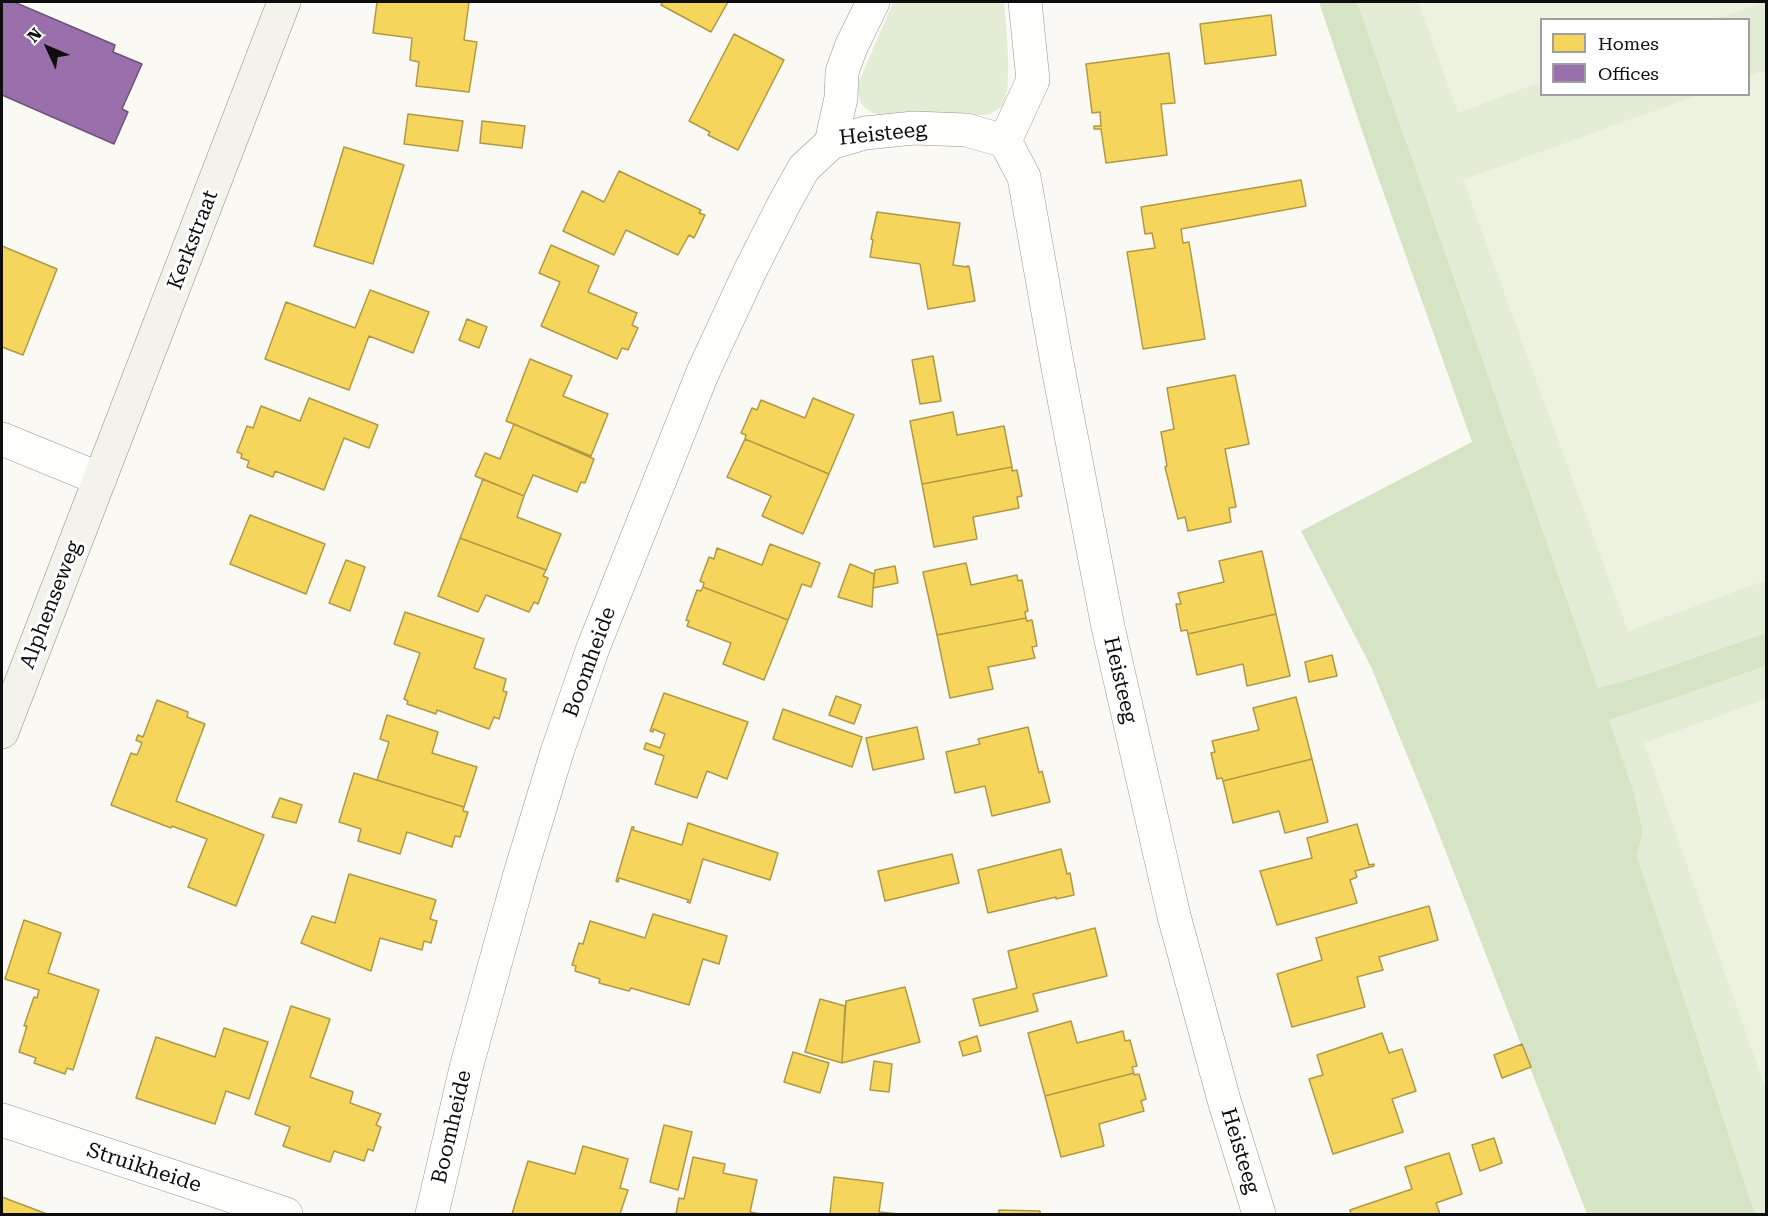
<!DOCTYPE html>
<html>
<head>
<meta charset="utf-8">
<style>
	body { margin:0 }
	#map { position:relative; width:1768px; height:1216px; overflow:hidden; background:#faf9f4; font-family:"Roboto Serif",serif }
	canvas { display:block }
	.frame { position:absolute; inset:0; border:3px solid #0e0e0e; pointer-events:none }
	.legend { position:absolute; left:1540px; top:18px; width:210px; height:78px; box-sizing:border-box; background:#fff; border:2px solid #9f9f9f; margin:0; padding:8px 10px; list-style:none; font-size:18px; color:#0e0e0e }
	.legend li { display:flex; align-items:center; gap:12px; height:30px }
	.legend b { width:30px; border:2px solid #9f9f9f }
	.north { position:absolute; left:18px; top:18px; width:60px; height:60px; -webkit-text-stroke:4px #fff; paint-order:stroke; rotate:314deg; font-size:16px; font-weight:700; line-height:24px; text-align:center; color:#0e0e0e }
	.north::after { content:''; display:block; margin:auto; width:21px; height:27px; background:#0e0e0e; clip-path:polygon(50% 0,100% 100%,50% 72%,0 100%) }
</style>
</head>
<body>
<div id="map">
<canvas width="1768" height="1216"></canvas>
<div class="frame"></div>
<ul class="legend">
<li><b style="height:16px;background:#f6d55c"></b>Homes</li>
<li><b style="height:16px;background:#9970ab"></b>Offices</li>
</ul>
<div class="north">N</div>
</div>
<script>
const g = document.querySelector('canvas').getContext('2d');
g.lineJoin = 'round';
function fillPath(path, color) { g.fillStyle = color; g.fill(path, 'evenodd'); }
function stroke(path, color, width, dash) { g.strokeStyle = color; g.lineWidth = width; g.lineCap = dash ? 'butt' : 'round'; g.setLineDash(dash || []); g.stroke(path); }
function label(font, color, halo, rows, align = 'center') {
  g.font = font + ' "Roboto Serif",serif'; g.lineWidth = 6; g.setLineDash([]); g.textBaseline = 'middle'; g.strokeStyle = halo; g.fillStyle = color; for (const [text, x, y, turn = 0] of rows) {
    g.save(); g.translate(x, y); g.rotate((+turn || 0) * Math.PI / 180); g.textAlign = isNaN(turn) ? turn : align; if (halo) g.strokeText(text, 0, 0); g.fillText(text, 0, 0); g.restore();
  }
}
fillPath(new Path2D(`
	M 893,2 L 1004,2 C 1006,20 1013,92 1003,105 C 999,110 993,112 987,115 L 884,116 C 866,113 856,103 858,84 Z
	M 1357,2 L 1766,2 L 1766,633 L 1635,678 L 1598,688 ZM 1542,20 L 1748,20 L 1748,94 L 1542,94 Z
	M 1766,666 L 1766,1214 L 1755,1214 L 1637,856 L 1643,831 L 1634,793 L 1608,719 Z`), '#e3edd6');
fillPath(new Path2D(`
	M 1319,2 L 1357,2 L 1598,688 L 1635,678 L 1766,633 L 1766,666 L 1609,720 L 1634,793 L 1643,831 L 1637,856 L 1755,1214 L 1587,1214 L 1428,806 L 1371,667 L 1301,531 L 1472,442 L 1373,163 Z`), '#d4e4c5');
fillPath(new Path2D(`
	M 1418,2 L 1764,2 L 1715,19 L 1542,20 L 1541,82 L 1458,113 Z
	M 1766,70 L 1766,580 L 1628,631 L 1463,180 L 1698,95 L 1748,94 L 1749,76 Z
	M 1766,699 L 1766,1083 L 1764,1084 L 1644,743 Z`), '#ecf2e0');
const homes = new Path2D(`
	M 377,2 L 469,2 L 464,40 L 477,42 L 469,92 L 416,86 L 419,62 L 410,60 L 412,38 L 373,33 Z
	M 663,2 L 728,2 L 711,32 L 661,5 Z
	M 1271,15 L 1276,55 L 1205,64 L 1200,24 Z
	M 734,34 L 784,60 L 738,150 L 708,135 L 710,132 L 689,121 Z
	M 1169,53 L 1175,103 L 1161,104 L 1167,155 L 1106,163 L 1101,129 L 1094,129 L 1094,126 L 1101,126 L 1100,112 L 1092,113 L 1086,64 Z
	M 408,114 L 463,121 L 458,151 L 404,144 Z
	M 482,121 L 525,126 L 522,148 L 480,143 Z
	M 344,147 L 404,165 L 373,264 L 314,246 Z
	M 619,171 L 701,210 L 699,213 L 705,215 L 694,238 L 689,235 L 678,255 L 626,230 L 614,255 L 563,231 L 582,191 L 604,202 Z
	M 1301,180 L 1306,206 L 1181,229 L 1183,243 L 1189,242 L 1205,339 L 1143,349 L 1127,252 L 1155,248 L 1152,233 L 1145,234 L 1141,207 Z
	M 877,212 L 960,223 L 953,265 L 967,267 L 967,266 L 969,266 L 975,301 L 928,309 L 920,264 L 870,257 L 873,240 L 871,239 Z
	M 551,245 L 599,266 L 588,292 L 637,313 L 632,325 L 638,328 L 628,350 L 622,348 L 617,359 L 541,326 L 560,282 L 539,273 Z
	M 2,246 L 57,269 L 23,355 L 2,347 Z
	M 370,290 L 429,312 L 413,353 L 369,336 L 349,390 L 265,359 L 286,302 L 355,328 Z
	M 467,319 L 487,327 L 479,348 L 459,340 Z
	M 933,356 L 941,401 L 920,404 L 912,360 Z
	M 530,359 L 572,376 L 563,396 L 608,414 L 591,456 L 506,421 Z
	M 1235,375 L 1249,444 L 1225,449 L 1236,507 L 1229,508 L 1231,522 L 1188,531 L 1185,517 L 1178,519 L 1165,467 L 1167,466 L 1161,432 L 1174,429 L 1167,388 Z
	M 309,398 L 378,425 L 369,448 L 344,438 L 324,490 L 275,471 L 273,477 L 247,467 L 249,461 L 241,458 L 242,454 L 237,452 L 247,426 L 253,428 L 261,406 L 300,421 Z
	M 813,398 L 854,415 L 829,474 L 745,439 L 746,435 L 741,433 L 752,408 L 757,410 L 761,400 L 805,418 Z
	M 953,412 L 957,435 L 1004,426 L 1012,467 L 922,484 L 910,421 Z
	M 514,424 L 594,459 L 585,483 L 581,482 L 577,492 L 533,475 L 524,496 L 475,476 L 485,453 L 500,459 Z
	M 745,439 L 829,474 L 803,534 L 762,516 L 771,496 L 727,477 Z
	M 1012,467 L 1012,471 L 1017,470 L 1022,496 L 1017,497 L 1019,508 L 973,517 L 977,539 L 934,547 L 922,484 Z
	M 483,479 L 524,496 L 517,517 L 561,534 L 546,570 L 460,538 Z
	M 250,515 L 325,544 L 306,594 L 230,564 Z
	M 460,538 L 546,570 L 543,576 L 548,578 L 538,604 L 534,602 L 529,612 L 486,595 L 478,612 L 438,596 Z
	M 770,544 L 820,563 L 811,587 L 802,584 L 788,620 L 703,587 L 704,583 L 700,581 L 709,557 L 714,559 L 717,548 L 762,565 Z
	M 1262,551 L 1276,614 L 1188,634 L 1187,630 L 1181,631 L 1176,604 L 1181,604 L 1178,593 L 1224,582 L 1219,561 Z
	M 346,560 L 365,567 L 350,611 L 329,603 Z
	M 966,563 L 971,585 L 1017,575 L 1018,581 L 1022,580 L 1028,611 L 1025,612 L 1026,618 L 937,635 L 923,572 Z
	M 850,564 L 874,574 L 872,607 L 838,597 Z
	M 895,566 L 898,583 L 873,588 L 875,570 Z
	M 703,587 L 788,620 L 764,680 L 723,664 L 731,643 L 687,626 L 689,621 L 686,620 L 697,590 L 701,591 Z
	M 405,612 L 484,639 L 474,668 L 506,679 L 503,691 L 507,692 L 499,719 L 494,717 L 489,729 L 437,710 L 436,714 L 407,704 L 408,701 L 404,699 L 420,653 L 394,644 Z
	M 1276,614 L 1290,676 L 1247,686 L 1243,664 L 1197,675 L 1188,634 Z
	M 1026,618 L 1027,621 L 1032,620 L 1037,646 L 1032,647 L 1035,658 L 988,667 L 993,689 L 950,698 L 937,635 Z
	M 1332,655 L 1337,676 L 1309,682 L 1305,662 Z
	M 664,693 L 748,722 L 727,779 L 707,771 L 697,798 L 655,784 L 664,756 L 644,749 L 646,743 L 660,748 L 665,734 L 653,729 L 653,732 L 650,731 Z
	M 836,696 L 861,705 L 854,724 L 829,715 Z
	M 1296,697 L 1312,759 L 1223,781 L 1222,778 L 1217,779 L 1211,753 L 1215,752 L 1212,741 L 1259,730 L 1253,708 Z
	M 157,700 L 188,712 L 187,717 L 205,724 L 176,801 L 264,835 L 236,906 L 188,887 L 207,839 L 172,826 L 171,828 L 111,805 L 131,753 L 137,755 L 142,743 L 136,740 L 138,735 L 143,737 Z
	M 783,709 L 862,737 L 852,767 L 773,739 Z
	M 387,715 L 438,732 L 432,753 L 477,767 L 464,807 L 377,780 L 389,742 L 380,739 Z
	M 917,727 L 924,759 L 873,770 L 866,738 Z
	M 1028,727 L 1039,773 L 1042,771 L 1050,802 L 992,816 L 985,786 L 955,793 L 946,752 L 980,744 L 978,739 Z
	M 1312,759 L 1328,822 L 1285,833 L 1279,811 L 1233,823 L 1223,781 Z
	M 354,773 L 464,807 L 463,811 L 468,812 L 460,837 L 455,836 L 452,847 L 407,832 L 400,854 L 358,841 L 361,829 L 339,822 Z
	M 280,798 L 302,805 L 296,823 L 272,817 Z
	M 688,823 L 778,853 L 770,880 L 703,859 L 690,903 L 687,902 L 689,900 L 619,878 L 618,882 L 616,881 L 632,827 L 634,827 L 633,830 L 682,845 Z
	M 1357,824 L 1369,865 L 1374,864 L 1374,866 L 1355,871 L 1357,877 L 1350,880 L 1357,903 L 1277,925 L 1260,871 L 1312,858 L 1307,838 Z
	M 1061,849 L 1067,874 L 1070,873 L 1074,895 L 1056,899 L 1056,897 L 988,913 L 978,870 Z
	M 952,854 L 959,883 L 885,901 L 878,871 Z
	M 349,874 L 436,900 L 430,919 L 437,921 L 431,943 L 424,941 L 422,950 L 380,938 L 371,971 L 301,943 L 312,916 L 335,923 Z
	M 1429,906 L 1438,940 L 1379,957 L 1383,970 L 1357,977 L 1365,1007 L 1292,1027 L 1277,974 L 1322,960 L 1316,938 Z
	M 653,914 L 727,936 L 719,964 L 703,959 L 689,1005 L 631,988 L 629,991 L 599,983 L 600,979 L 575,971 L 576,966 L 572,965 L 579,943 L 583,944 L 590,921 L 645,938 Z
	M 24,920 L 61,933 L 48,973 L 99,990 L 73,1070 L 67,1068 L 65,1074 L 34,1063 L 36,1058 L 19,1052 L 27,1026 L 24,1026 L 34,997 L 37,998 L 39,990 L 5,979 Z
	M 1095,928 L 1107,976 L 1033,994 L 1038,1011 L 980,1026 L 973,999 L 1017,988 L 1008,951 Z
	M 905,987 L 920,1042 L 842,1063 L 846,1001 Z
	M 820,999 L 845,1006 L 842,1063 L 805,1052 Z
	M 291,1006 L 330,1019 L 310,1077 L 353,1092 L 350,1103 L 381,1114 L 376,1125 L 381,1127 L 373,1151 L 368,1149 L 364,1161 L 334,1151 L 330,1162 L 283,1146 L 290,1127 L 255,1114 Z
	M 1071,1021 L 1077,1043 L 1123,1031 L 1125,1041 L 1130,1040 L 1137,1066 L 1132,1067 L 1134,1073 L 1045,1096 L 1028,1033 Z
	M 224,1028 L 268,1042 L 249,1099 L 226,1091 L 215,1124 L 136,1098 L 156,1037 L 215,1057 Z
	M 1382,1033 L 1389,1053 L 1402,1049 L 1416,1091 L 1392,1099 L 1403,1132 L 1333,1154 L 1309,1079 L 1323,1075 L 1317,1055 Z
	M 977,1036 L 981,1051 L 963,1056 L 959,1042 Z
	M 1522,1044 L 1531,1067 L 1502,1078 L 1494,1055 Z
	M 793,1052 L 829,1063 L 820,1093 L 784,1082 Z
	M 874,1061 L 892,1064 L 889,1092 L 870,1090 Z
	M 1134,1073 L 1134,1075 L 1139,1074 L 1146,1099 L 1141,1101 L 1144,1111 L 1099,1124 L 1104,1146 L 1061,1157 L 1045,1096 Z
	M 664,1125 L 692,1132 L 678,1190 L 650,1182 Z
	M 1494,1138 L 1502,1163 L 1480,1171 L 1472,1145 Z
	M 583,1146 L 628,1159 L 620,1188 L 628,1190 L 620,1214 L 512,1214 L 528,1161 L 575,1174 Z
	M 1449,1153 L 1462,1194 L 1436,1203 L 1440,1214 L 1351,1214 L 1350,1210 L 1412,1189 L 1405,1167 Z
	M 693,1157 L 725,1164 L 723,1173 L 757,1180 L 750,1212 L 761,1214 L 676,1214 L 679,1198 L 684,1199 Z
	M 834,1177 L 883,1183 L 879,1212 L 900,1214 L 830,1214 Z
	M 2,1197 L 47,1214 L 2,1214 Z
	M 999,1210 L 1040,1211 L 1040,1214 L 999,1214 Z`);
fillPath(homes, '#f6d55c');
stroke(homes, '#b09945', 1.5);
const offices = new Path2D(`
	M 2,2 L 14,2 L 115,45 L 113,52 L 142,64 L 122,109 L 128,112 L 114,144 L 2,95 Z`);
fillPath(offices, '#9970ab');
stroke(offices, '#6f537c', 1.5);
const street = new Path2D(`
	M 1025,2 L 1033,80 L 1005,141 L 1024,177 L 1058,368 L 1108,627 L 1174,916 L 1224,1100 L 1259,1214
	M 831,143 L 841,98 L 842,72 L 851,47 L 873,2
	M 2,439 L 100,479
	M 2,1120 L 286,1214
	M 432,1214 L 466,1068 L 520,874 L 557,752 L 593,648 L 703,372 L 750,271 L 785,202 L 804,168 L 831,143 L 865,133 L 914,128 L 966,130 L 1005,141`);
const secondary = new Path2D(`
	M 2,732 L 284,2`);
stroke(street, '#949492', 34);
stroke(secondary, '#8b8a88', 34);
stroke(street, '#fefefd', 33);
stroke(secondary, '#f4f3eb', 33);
label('21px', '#0e0e0e', '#fff', [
	["Heisteeg",883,134,-6],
	["Kerkstraat",193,240,-69],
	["Alphenseweg",51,605,-69],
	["Boomheide",590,662,-70],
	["Heisteeg",1120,680,77],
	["Boomheide",452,1127,-77],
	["Heisteeg",1240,1151,73],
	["Struikheide",144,1168,18]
]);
</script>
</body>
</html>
